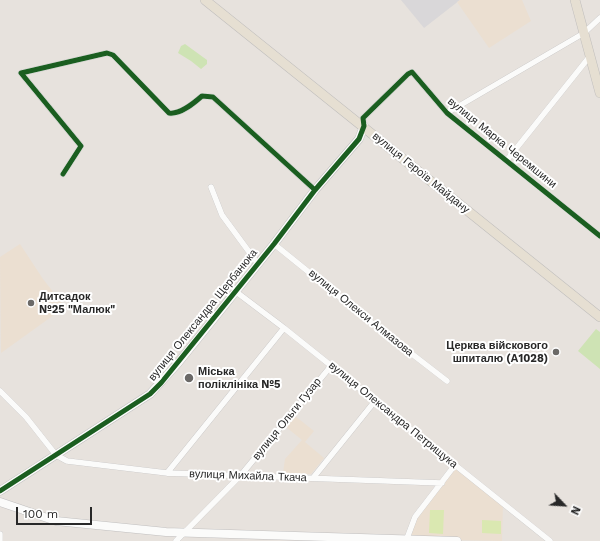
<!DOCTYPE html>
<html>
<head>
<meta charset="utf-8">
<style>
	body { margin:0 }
	#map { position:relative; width:600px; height:541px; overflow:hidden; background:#e7e2dd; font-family:"Work Sans",sans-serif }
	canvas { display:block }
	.north { position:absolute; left:544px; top:485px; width:40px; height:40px; -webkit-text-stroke:3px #fff; paint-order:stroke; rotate:115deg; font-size:11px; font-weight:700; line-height:16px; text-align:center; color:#282828 }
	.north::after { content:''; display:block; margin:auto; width:14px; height:18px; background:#282828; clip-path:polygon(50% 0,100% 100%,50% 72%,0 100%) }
	.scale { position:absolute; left:16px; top:507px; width:76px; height:18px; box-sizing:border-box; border:2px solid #282828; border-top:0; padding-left:5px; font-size:12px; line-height:14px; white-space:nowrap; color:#282828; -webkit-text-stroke:3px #fff; paint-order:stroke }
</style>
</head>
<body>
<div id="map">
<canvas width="600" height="541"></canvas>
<div class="north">N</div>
<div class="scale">100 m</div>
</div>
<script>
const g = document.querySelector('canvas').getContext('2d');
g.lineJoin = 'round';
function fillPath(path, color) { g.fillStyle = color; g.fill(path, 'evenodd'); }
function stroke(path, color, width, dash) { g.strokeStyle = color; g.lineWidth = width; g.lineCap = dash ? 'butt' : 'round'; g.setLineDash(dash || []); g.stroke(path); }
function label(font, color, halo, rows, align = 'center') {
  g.font = font + ' "Work Sans",sans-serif'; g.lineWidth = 4; g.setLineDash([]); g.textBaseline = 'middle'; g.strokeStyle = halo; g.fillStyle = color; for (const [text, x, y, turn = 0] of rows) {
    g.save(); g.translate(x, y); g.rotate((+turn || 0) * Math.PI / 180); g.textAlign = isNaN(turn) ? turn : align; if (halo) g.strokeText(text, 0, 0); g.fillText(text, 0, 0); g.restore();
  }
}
fillPath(new Path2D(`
	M 401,0 L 460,0 L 424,28 Z`), '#d9d7d9');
fillPath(new Path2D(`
	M 460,0 L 522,0 L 531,21 L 489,48 L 457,2 Z
	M 20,244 L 43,279 L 65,307 L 1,353 L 0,257 Z
	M 295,416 L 314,431 L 305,442 L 324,458 L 311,474 L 283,473 L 285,459 L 302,440 L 286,427 Z
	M 456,465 L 503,503 L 502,541 L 406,539 L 411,525 Z`), '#ebdfd1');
fillPath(new Path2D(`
	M 185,44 L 207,60 L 207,64 L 201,69 L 191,61 L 178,53 L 181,46 Z
	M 596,329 L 600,332 L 600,369 L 578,351 Z`), '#cee3b4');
fillPath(new Path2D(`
	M 430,510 L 444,510 L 443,534 L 429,533 Z
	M 482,520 L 501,521 L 501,534 L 482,533 Z`), '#dae8b1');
const street = new Path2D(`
	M 447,113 L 584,33 L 600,18
	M 364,126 L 363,118 L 408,74 L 412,72 L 447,113 L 600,236
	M 507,160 L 590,56
	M 63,174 L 81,146 L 21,73 L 107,53 L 113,55 L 169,113 C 180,115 194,103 202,96 L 213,97 L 315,190
	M 211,187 L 222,215 L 258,264
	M 274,244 L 368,320 L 447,381
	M 235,291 L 284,328 L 550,541
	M 0,391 L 26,417 L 56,455 L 67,461 L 167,473 L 442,483
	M 167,473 L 284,328
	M 313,478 L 375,401
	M 0,534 L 0,541
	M 176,541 L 241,475 L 331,366
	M 406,541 L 415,517 L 455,465`);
const secondary = new Path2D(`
	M 0,491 L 150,394 L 178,363 L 274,244 L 315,190 L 359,139 L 364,126
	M 0,502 L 56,521 L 166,532 L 457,541`);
const primary = new Path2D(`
	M 205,0 L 600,317
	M 575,0 L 600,93`);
stroke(street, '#c0bfbf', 6);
stroke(secondary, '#c0bfbf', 9);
stroke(primary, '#bfbdbc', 10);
stroke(street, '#fbfbfa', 5.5);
stroke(secondary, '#fbfbfa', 8);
stroke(primary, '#e6dfd2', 9);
stroke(new Path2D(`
	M 63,174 L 81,146 L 21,73 L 107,53 L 113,55 L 169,113 C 180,115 194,103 202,96 L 213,97 L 315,190
	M 0,491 L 150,394 L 161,383 L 274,244 L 315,190 L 359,139 L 364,126 L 363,118 L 408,74 L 412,72 L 447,113 L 600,236`), '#1b5e20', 5);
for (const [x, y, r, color] of [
	[31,303,4,"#6b6967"],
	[556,352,4,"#6b6967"],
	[189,378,5,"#6b6967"]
]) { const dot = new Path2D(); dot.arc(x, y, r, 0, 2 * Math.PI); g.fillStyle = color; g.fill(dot); stroke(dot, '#fff', 1.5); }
label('11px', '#282828', '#fff', [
	["вулиця Марка Черемшини",502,143,39],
	["вулиця Героїв Майдану",421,173,39],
	["вулиця Олекси Алмазова",361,313,39],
	["вулиця Олександра Щербанюка",203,315,-51],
	["вулиця Олександра Петрищука",393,415,39],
	["вулиця Ольги Гузар",287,419,-51],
	["вулиця Михайла Ткача",248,476,2]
]);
label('bold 11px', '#282828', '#fff', [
	["Дитсадок",39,297],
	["№25 \"Малюк\"",39,310],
	["Церква війскового",548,346,"right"],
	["шпиталю (А1028)",548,359,"right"],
	["Міська",198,372],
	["поліклініка №5",198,385]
], 'left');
</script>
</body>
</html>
